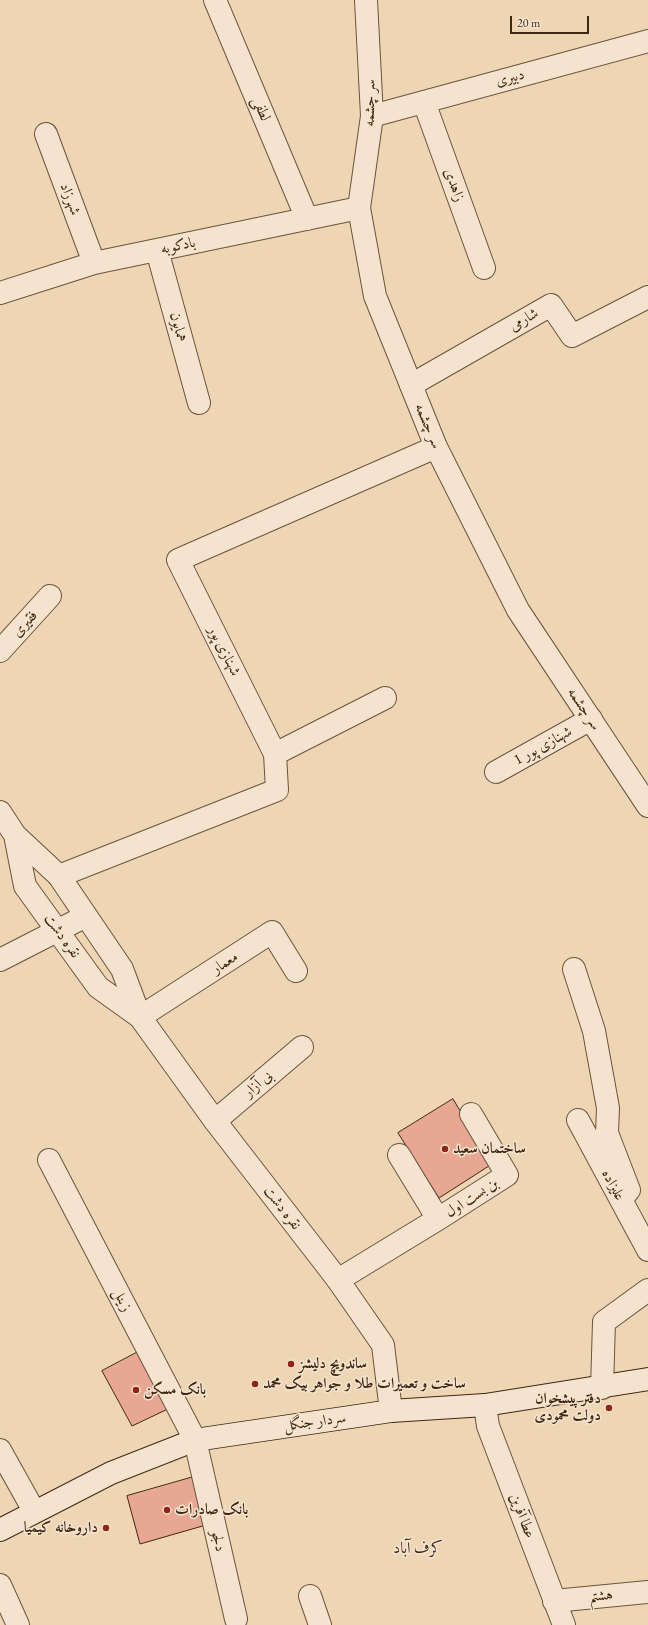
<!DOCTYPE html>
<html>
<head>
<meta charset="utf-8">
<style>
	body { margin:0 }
	#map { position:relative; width:648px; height:1625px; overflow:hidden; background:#eed6b5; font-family:"EB Garamond",serif }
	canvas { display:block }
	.scale { position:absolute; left:510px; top:16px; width:79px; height:18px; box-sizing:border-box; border:2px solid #3f2713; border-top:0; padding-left:5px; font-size:12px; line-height:14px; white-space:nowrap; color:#3f2713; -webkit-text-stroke:3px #f4e4cf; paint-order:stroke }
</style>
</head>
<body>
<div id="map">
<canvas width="648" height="1625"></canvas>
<div class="scale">20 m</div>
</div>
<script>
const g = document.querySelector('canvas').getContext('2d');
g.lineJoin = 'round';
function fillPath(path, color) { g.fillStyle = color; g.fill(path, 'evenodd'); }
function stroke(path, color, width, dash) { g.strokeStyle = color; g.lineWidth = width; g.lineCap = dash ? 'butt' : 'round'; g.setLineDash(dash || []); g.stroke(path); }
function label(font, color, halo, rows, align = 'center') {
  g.font = font + ' "EB Garamond",Amiri,serif'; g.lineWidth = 3; g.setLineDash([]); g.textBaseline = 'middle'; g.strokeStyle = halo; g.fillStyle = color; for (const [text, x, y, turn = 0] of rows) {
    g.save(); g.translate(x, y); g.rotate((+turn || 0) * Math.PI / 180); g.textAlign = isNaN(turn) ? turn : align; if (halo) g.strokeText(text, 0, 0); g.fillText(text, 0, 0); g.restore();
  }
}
const building = new Path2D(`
	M 453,1099 L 492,1164 L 439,1198 L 398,1133 Z
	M 138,1352 L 170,1408 L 132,1426 L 102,1371 Z
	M 197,1476 L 206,1525 L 140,1544 L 127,1496 Z`);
fillPath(building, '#e7a792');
stroke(building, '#3f2713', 1);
const minor = new Path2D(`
	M 215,0 L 307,219
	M 424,102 L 484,268
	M 372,116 L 648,41
	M 46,134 L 94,263
	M 157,250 L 199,403
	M 0,293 L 94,263 L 359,208
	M 411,385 L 551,305 L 572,336 L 648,297
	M 0,651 L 50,596
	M 275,754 L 385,698
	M 496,772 L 591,719
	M 59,876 L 277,790 L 275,754 L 178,560 L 436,447
	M 0,960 L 86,916
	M 574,969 L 594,1031 L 608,1108 L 607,1133 L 629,1190 L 621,1200
	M 140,1017 L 272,932 L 296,971
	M 578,1120 L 648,1250
	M 215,1121 L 302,1047
	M 399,1155 L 438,1219
	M 49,1160 L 195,1440 L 236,1619
	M 338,1280 L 438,1219 L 507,1175 L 471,1114
	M 602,1388 L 604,1322 L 648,1290
	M 0,1450 L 34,1511
	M 0,1585 L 18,1625
	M 310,1596 L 320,1625
	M 554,1601 L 648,1592`);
const tertiary = new Path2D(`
	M 366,0 L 372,116 L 359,208 L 375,296 L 436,447 L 518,610 L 648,806
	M 0,812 L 15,835 L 59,876 L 122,969 L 140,1017 L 215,1121 L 338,1280 L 383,1345 L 391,1411
	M 15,835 L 25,886 L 98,987 L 140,1017
	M 485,1405 L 488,1426 L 564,1625`);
const secondary = new Path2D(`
	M 0,1530 L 111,1473 L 195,1440 L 391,1411 L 485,1405 L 648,1379`);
stroke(minor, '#6b533c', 24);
stroke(tertiary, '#6b533c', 24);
stroke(secondary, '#3f2713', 24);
stroke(minor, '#f4e4cf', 22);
stroke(tertiary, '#f4e4cf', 22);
stroke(secondary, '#f4e4cf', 22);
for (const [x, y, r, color] of [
	[445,1149,4,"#8f2418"],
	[291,1364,4,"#8f2418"],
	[255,1384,4,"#8f2418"],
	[136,1390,4,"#8f2418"],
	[609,1408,4,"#8f2418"],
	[167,1510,4,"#8f2418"],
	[106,1528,4,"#8f2418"]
]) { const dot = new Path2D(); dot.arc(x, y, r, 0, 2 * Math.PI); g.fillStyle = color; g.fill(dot); stroke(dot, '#f4e4cf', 1.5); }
label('15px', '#3f2713', '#f4e4cf', [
	["دبیری",510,78,-15],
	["سر چشمه",370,103,-89],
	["لطفی",261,109,67],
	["زاهدی",454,185,70],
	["شهرزاد",70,199,69],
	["بادکوبه",178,246,-12],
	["شارمی",524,320,-30],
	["همایون",178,327,75],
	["سر چشمه",428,426,67],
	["فقیری",25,624,-48],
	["شهنازی پور",224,651,63],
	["سر چشمه",584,709,56],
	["شهنازی پور 1",543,746,-29],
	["نقره دشت",62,936,54],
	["معمار",225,963,-33],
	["بی آزار",258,1084,-41],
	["علیزاده",613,1185,62],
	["بن بست اول",472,1198,-33],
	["نقره دشت",282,1208,52],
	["زینل",122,1300,63],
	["سردار جنگل",315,1422,-8],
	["عطا آفرین",522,1516,69],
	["دلجو",218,1541,77],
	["هشتم",601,1596,-5]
]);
label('bold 15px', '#3f2713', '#f4e4cf', [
	["ساختمان سعید",453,1149],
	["ساندویچ دلیشز",299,1364],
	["ساخت و تعمیرات طلا و جواهر بیک محمد",263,1384],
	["بانک مسکن",144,1390],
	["دفتر پیشخوان",601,1399,"right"],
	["دولت محمودی",601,1416,"right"],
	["بانک صادرات",175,1510],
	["داروخانه کیمیا",98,1528,"right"]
], 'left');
label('16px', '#3f2713', '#f4e4cf', [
	["کرف آباد",418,1549]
]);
</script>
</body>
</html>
